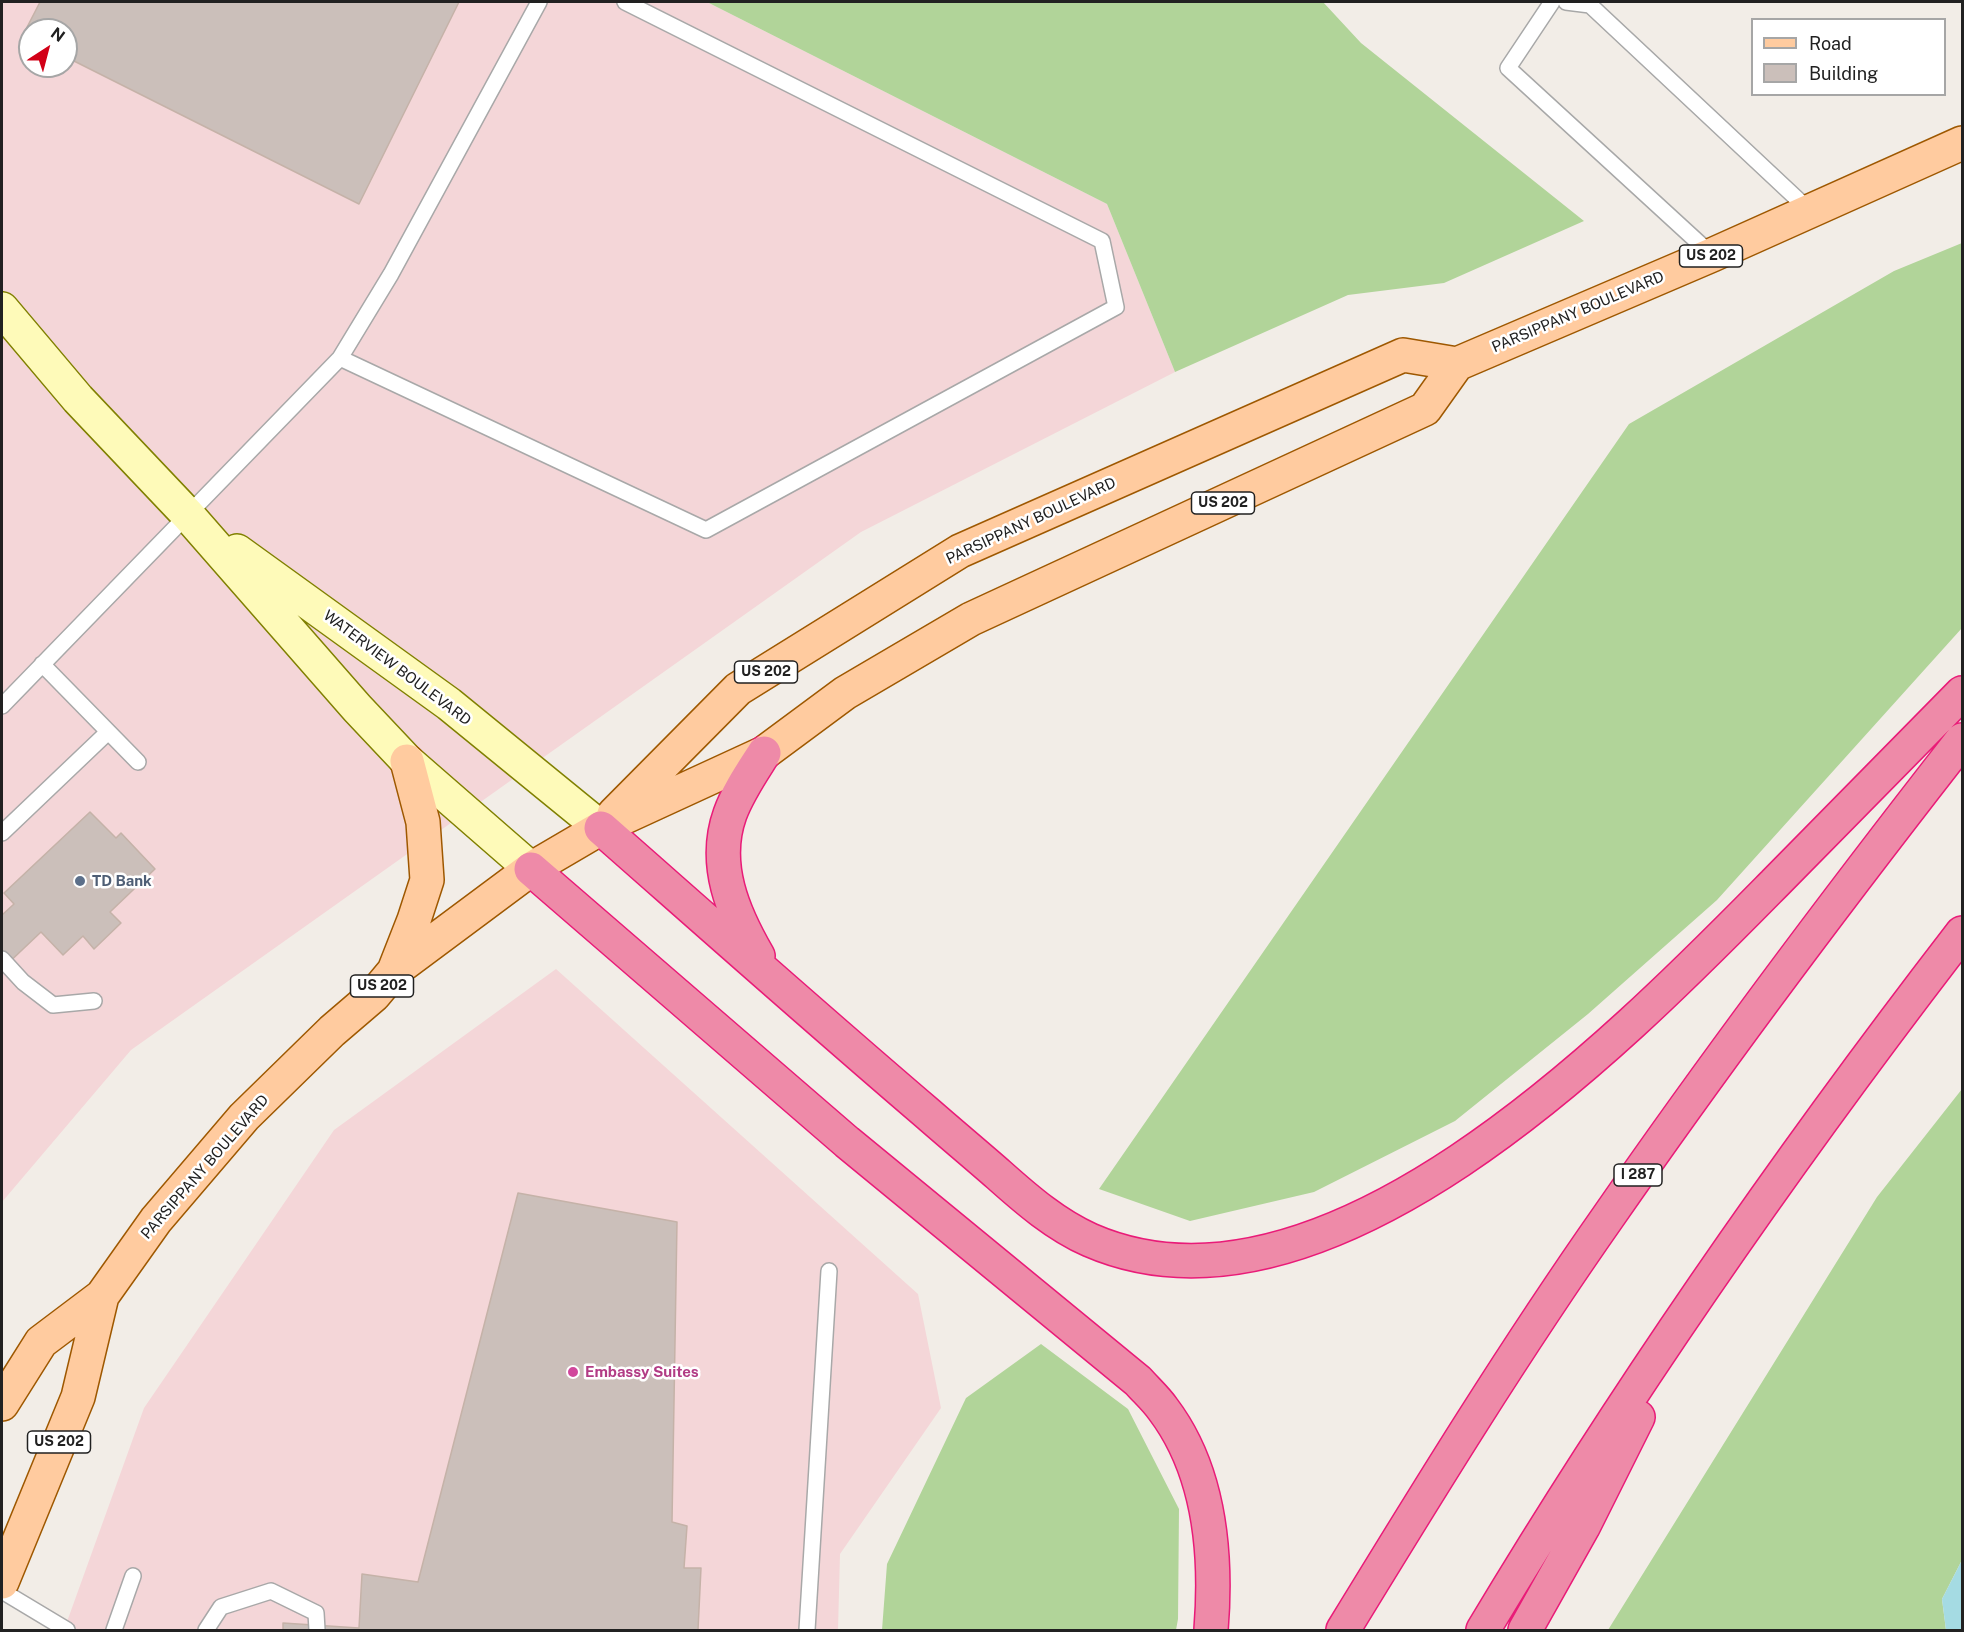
<!DOCTYPE html>
<html>
<head>
<meta charset="utf-8">
<style>
	body { margin:0 }
	#map { position:relative; width:1964px; height:1632px; overflow:hidden; background:#f2ede7; font-family:"Public Sans",sans-serif }
	canvas { display:block }
	.frame { position:absolute; inset:0; border:3px solid #212121; pointer-events:none }
	.legend { position:absolute; left:1751px; top:18px; width:195px; height:78px; box-sizing:border-box; background:#fff; border:2px solid #a6a6a6; margin:0; padding:8px 10px; list-style:none; font-size:18px; color:#212121 }
	.legend li { display:flex; align-items:center; gap:12px; height:30px }
	.legend b { width:30px; border:2px solid #a6a6a6 }
	.north { position:absolute; left:18px; top:18px; width:60px; height:60px; box-sizing:border-box; background:#fff; border:2px solid #a6a6a6; border-radius:50%; rotate:36deg; font-size:16px; font-weight:700; line-height:24px; text-align:center; color:#212121 }
	.north::after { content:''; display:block; margin:auto; width:21px; height:27px; background:#d20017; clip-path:polygon(50% 0,100% 100%,50% 72%,0 100%) }
</style>
</head>
<body>
<div id="map">
<canvas width="1964" height="1632"></canvas>
<div class="frame"></div>
<ul class="legend">
<li><b style="height:8px;background:#ffcb9f"></b>Road</li>
<li><b style="height:16px;background:#cbbfba"></b>Building</li>
</ul>
<div class="north">N</div>
</div>
<script>
const g = document.querySelector('canvas').getContext('2d');
g.lineJoin = 'round';
function fillPath(path, color) { g.fillStyle = color; g.fill(path, 'evenodd'); }
function stroke(path, color, width, dash) { g.strokeStyle = color; g.lineWidth = width; g.lineCap = dash ? 'butt' : 'round'; g.setLineDash(dash || []); g.stroke(path); }
function label(font, color, halo, rows, align = 'center') {
  g.font = font + ' "Public Sans",sans-serif'; g.lineWidth = 5; g.setLineDash([]); g.textBaseline = 'middle'; g.strokeStyle = halo; g.fillStyle = color; for (const [text, x, y, turn = 0] of rows) {
    g.save(); g.translate(x, y); g.rotate((+turn || 0) * Math.PI / 180); g.textAlign = isNaN(turn) ? turn : align; if (halo) g.strokeText(text, 0, 0); g.fillText(text, 0, 0); g.restore();
  }
}
fillPath(new Path2D(`
	M 2,2 L 707,2 L 1107,204 L 1175,372 L 861,532 L 131,1050 L 2,1202 ZM 30,30 L 66,30 L 66,66 L 30,66 Z
	M 556,969 L 918,1294 L 941,1408 L 840,1554 L 838,1630 L 64,1630 L 144,1408 L 334,1130 Z`), '#f4d6d8');
fillPath(new Path2D(`
	M 707,2 L 1323,2 L 1361,43 L 1584,221 L 1444,283 L 1348,295 L 1175,372 L 1107,204 Z
	M 1962,243 L 1962,628 L 1717,900 L 1588,1014 L 1455,1121 L 1314,1192 L 1190,1221 L 1099,1189 L 1629,424 L 1894,271 Z
	M 1962,1089 L 1962,1560 L 1942,1599 L 1946,1630 L 1608,1630 L 1877,1197 Z
	M 1041,1344 L 1128,1409 L 1179,1509 L 1178,1619 L 1176,1630 L 882,1630 L 887,1564 L 966,1398 Z`), '#b1d499');
fillPath(new Path2D(`
	M 1962,1560 L 1962,1630 L 1946,1630 L 1942,1599 Z`), '#a5dbe3');
const building = new Path2D(`
	M 40,2 L 459,2 L 359,204 L 66,57 L 66,30 L 30,30 L 30,39 L 23,35 Z
	M 90,812 L 116,838 L 121,833 L 155,869 L 110,912 L 121,923 L 94,949 L 83,936 L 63,955 L 41,932 L 2,969 L 2,915 L 14,904 L 4,893 Z
	M 518,1193 L 677,1222 L 672,1522 L 687,1526 L 684,1568 L 701,1568 L 698,1630 L 283,1630 L 283,1623 L 359,1628 L 362,1574 L 418,1582 Z`);
fillPath(building, '#cbbfba');
stroke(building, '#c5b2a8', 1.5);
const lane = new Path2D(`
	M 1552,2 L 1508,68 L 1712,255
	M 1566,2 L 1590,5 L 1810,211
	M 340,358 L 706,530 L 1116,307 L 1102,241 L 625,2
	M 42,664 L 138,762
	M 2,706 L 340,358 L 391,274 L 539,2
	M 2,833 L 108,732
	M 2,959 L 23,982 L 53,1005 L 94,1001
	M 2,1591 L 67,1630
	M 114,1630 L 133,1576
	M 206,1630 L 221,1607 L 271,1591 L 316,1613 L 317,1630
	M 807,1630 L 829,1271`);
const secondary = new Path2D(`
	M 2,309 L 78,399 L 188,515 L 357,708 L 407,761 L 531,869
	M 237,551 L 449,704 L 601,828`);
const primary = new Path2D(`
	M 614,814 L 738,689 L 960,551 L 1403,355 L 1457,364
	M 394,971 L 414,920 L 427,880 L 423,822 L 407,761
	M 2,1404 L 41,1342 L 102,1296 L 156,1220 L 244,1117 L 332,1031 L 374,995 L 394,971 L 531,869 L 601,828 L 764,753 L 845,693 L 971,619 L 1425,409 L 1457,364 L 1712,255 L 1962,143
	M 2,1582 L 78,1397 L 102,1296`);
const highway = new Path2D(`
	M 601,828 C 709,923 817,1019 927,1113 C 951,1134 975,1154 999,1175 C 1027,1200 1056,1225 1090,1240 C 1326,1343 1625,1035 1774,884 C 1837,820 1900,756 1962,693
	M 531,869 L 847,1142 L 1138,1381 C 1146,1390 1156,1399 1163,1409 C 1210,1471 1217,1556 1211,1630
	M 758,956 C 733,913 712,864 730,814 C 738,792 752,772 764,753
	M 1343,1630 C 1428,1491 1514,1351 1608,1217 C 1721,1054 1840,896 1962,740
	M 1483,1630 C 1628,1388 1790,1156 1962,933
	M 1525,1630 L 1583,1527 L 1638,1417`);
stroke(lane, '#a8a8a8', 18);
stroke(secondary, '#808000', 36);
stroke(primary, '#9e5800', 36);
stroke(highway, '#e91b78', 36);
stroke(lane, '#fff', 15);
stroke(secondary, '#fefab9', 33);
stroke(primary, '#ffcb9f', 33);
stroke(highway, '#ee8aa8', 33);
for (const [x, y, r, color] of [
	[80,881,6,"#5c6f8a"],
	[573,1372,6,"#d1479c"]
]) { const dot = new Path2D(); dot.arc(x, y, r, 0, 2 * Math.PI); g.fillStyle = color; g.fill(dot); stroke(dot, '#fff', 2); }
for (const [x, y, w] of [
	[1711,256,63],
	[1223,503,63],
	[766,672,63],
	[382,986,63],
	[1638,1175,48],
	[59,1442,63]
]) { const box = new Path2D(); box.roundRect(x - w / 2, y - 11, w, 22, 4.5); g.fillStyle = '#fff'; g.fill(box); stroke(box, '#212121', 1.5); }
label('bold 14px', '#212121', null, [
	["US 202",1711,256],
	["US 202",1223,503],
	["US 202",766,672],
	["US 202",382,986],
	["I 287",1638,1175],
	["US 202",59,1442]
]);
label('15px', '#212121', '#fff', [
	["PARSIPPANY BOULEVARD",1578,312,-23],
	["PARSIPPANY BOULEVARD",1031,521,-25],
	["WATERVIEW BOULEVARD",397,668,37],
	["PARSIPPANY BOULEVARD",205,1167,-49]
]);
label('bold 15px', '#4e5e75', '#fff', [
	["TD Bank",92,881]
], 'left');
label('bold 15px', '#b23c85', '#fff', [
	["Embassy Suites",585,1372]
], 'left');
</script>
</body>
</html>
